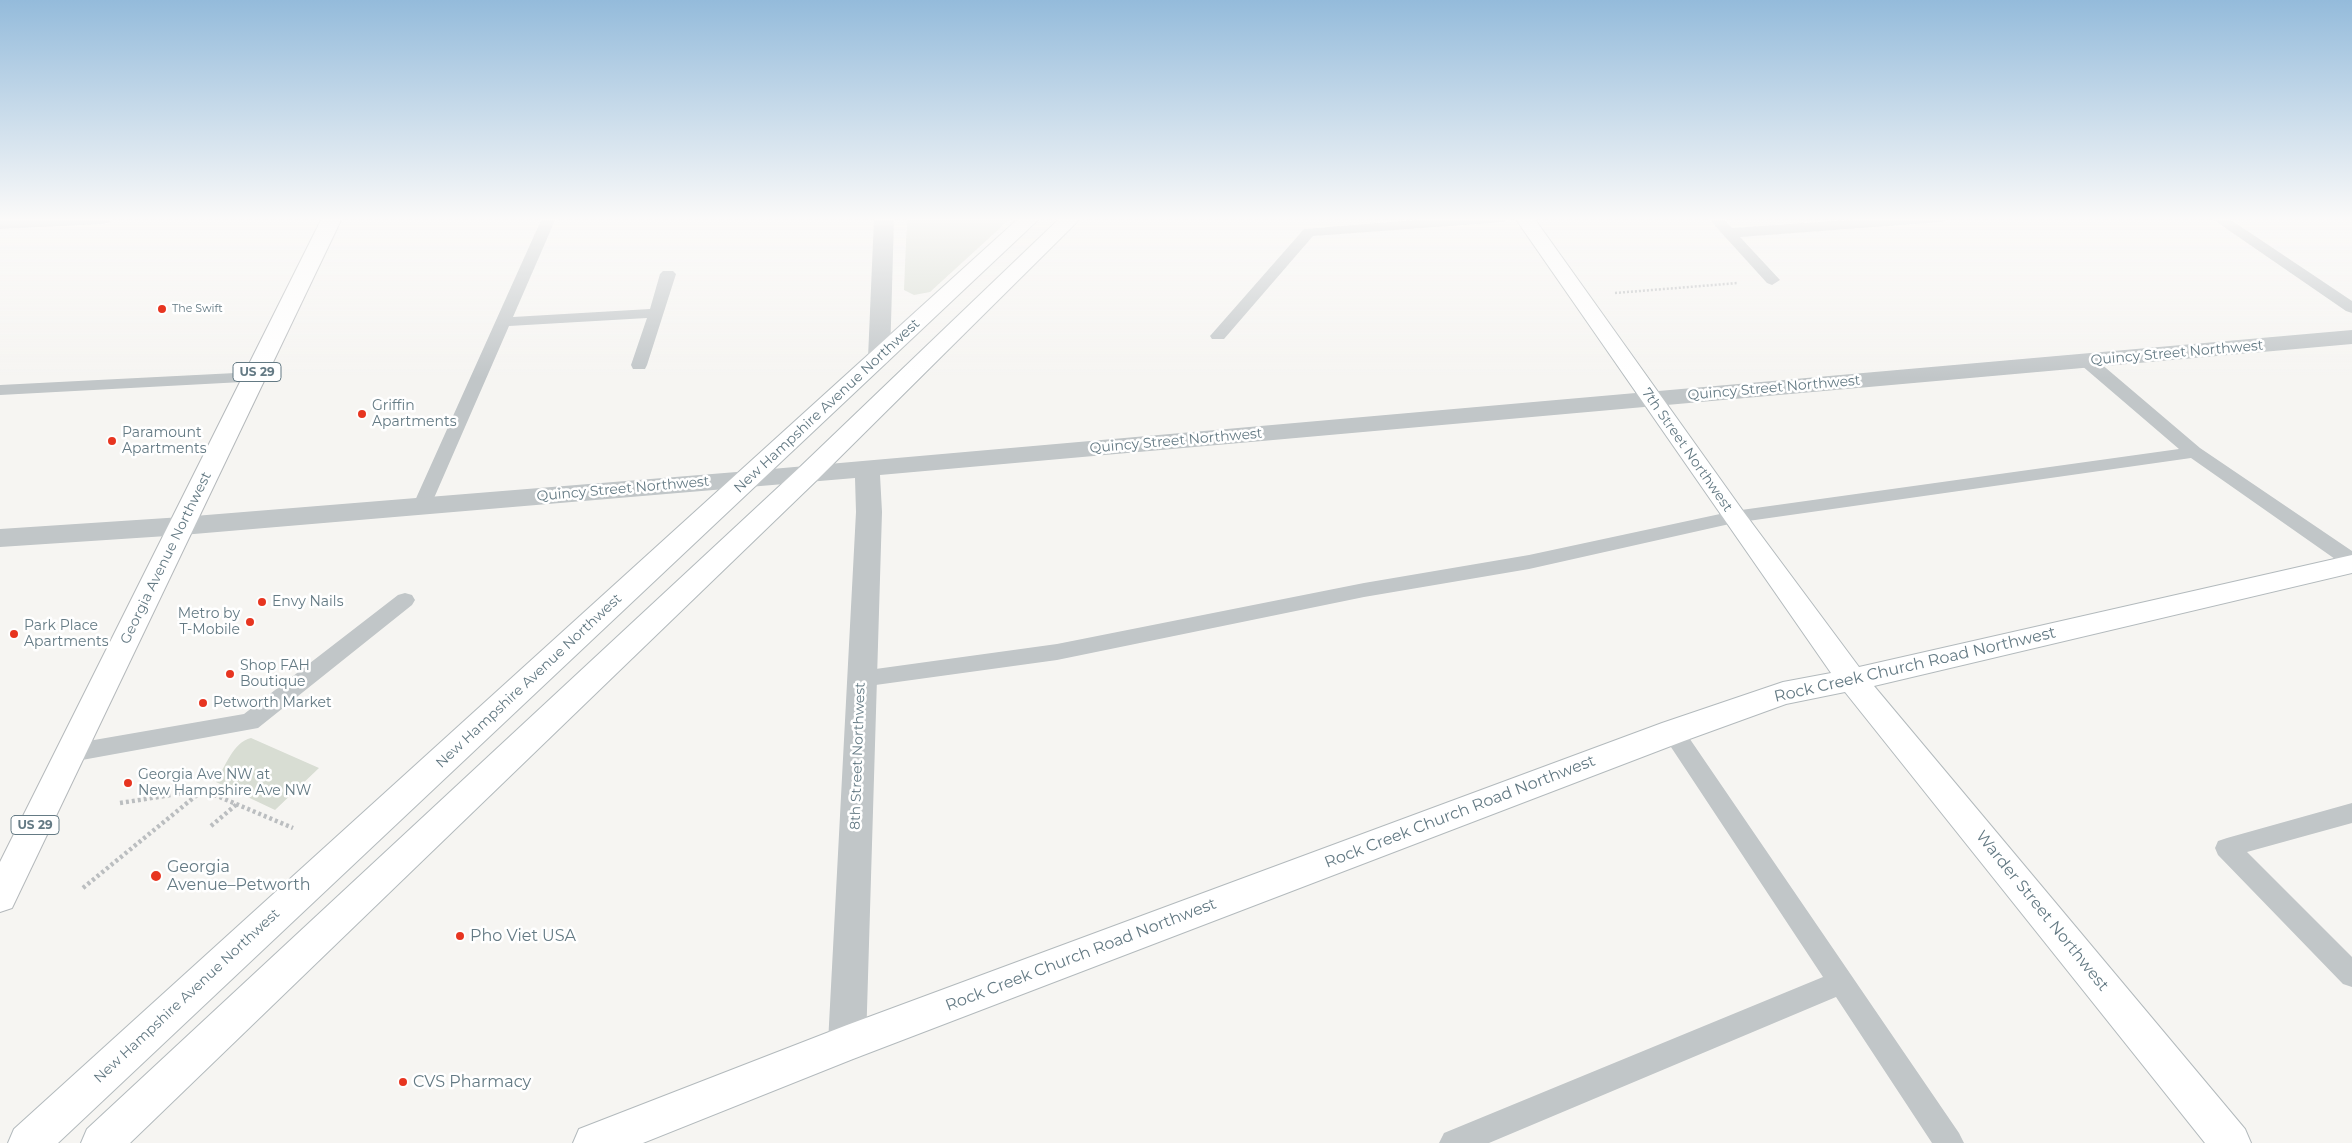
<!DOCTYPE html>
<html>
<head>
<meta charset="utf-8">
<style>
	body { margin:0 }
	canvas { display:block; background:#f6f5f2 }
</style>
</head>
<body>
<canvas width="2352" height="1143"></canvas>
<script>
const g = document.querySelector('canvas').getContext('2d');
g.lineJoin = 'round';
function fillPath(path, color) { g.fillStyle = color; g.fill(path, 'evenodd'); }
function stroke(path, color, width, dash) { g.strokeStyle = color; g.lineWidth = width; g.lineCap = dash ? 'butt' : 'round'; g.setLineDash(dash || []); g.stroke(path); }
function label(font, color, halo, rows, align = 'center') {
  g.font = font + ' Montserrat,sans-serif'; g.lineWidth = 5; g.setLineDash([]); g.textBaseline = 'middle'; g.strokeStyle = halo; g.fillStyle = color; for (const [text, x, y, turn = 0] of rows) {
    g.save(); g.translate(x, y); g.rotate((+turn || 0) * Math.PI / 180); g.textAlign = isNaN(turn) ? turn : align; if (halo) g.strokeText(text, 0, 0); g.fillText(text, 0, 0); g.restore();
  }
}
fillPath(new Path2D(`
	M 907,218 L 1011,218 L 930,292 L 914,295 L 904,290 Z
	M 251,738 L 319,768 L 275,810 L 216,782 C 225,767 233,742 251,738 Z`), '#d8ddd3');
const secondary = new Path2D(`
	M 1019,218 L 1040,218 L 58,1143 L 8,1143 L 14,1129 Z
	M 1060,218 L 1081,218 L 818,479 L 130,1143 L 81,1143 L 87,1129 L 800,467 Z
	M 1515,218 L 1534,218 L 1743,511 L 1859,667 L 2352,555 L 2352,573 L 1874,686 L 2245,1129 L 2251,1143 L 2205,1143 L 1845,692 L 1786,704 L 1684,741 L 853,1059 L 643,1143 L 573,1143 L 579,1129 L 847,1025 L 1662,723 L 1783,682 L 1831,673 Z`);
const highway = new Path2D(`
	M 322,218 L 342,218 L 12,908 L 0,912 L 0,862 Z`);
stroke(secondary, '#b3babd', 2);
stroke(highway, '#b4b8bb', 2);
stroke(new Path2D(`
	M 1615,293 L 1738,283`), '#bbbec0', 2.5, [2, 2]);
stroke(new Path2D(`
	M 120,803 L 203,790 L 293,828
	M 211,826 L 237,804
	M 83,888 L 203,790`), '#bbbec0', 4.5, [3, 3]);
fillPath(new Path2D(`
	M 542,218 L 556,218 L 513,317 L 650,309 L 660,274 L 663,271 L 673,271 L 676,274 L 647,365 L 645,369 L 633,369 L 631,365 L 647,318 L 509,326 L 431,505 L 429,509 L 422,511 L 415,509 L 413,505 Z
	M 1440,218 L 1511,218 L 1504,222 L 1313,236 L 1224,339 L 1212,339 L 1210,336 L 1304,229 Z
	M 1708,218 L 1723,218 L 1732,228 L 1877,218 L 1949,218 L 1942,222 L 1740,237 L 1780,280 L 1772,285 L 1767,283 Z
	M 2211,218 L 2228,218 L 2352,301 L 2352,313 L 2346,311 Z
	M 2087,356 L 2093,357 L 2200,448 L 2352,551 L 2352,568 L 2345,566 L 2191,458 L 1734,523 L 1529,569 L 1364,597 L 1057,660 L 861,687 L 853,685 L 850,679 L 853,673 L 861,671 L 1057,644 L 1364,583 L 1529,555 L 1734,511 L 2179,449 L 2081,365 L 2079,361 L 2081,357 Z
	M 255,372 L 261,373 L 263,377 L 261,381 L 0,395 L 0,385 Z
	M 405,593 L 412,595 L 415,600 L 412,605 L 258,728 L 71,762 L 63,759 L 59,753 L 63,747 L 71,744 L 244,714 L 398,595 Z
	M 1673,723 L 1681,726 L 1959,1133 L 1964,1143 L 1932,1143 L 1836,997 L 1489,1143 L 1439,1143 L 1444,1133 L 1823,977 L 1665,738 L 1662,732 L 1665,726 Z
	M 2352,803 L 2352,823 L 2247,852 L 2352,957 L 2352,987 L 2343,984 L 2218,855 L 2215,848 L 2218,841 L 2227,838 Z`), '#c1c6c8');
fillPath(new Path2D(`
	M 0,218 L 112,218 L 110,222 L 103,224 L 0,229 Z
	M 874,218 L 894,218 L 890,358 L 887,363 L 879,365 L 871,363 L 868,358 Z
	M 2352,330 L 2352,344 L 880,475 L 882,512 L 866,1043 L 861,1056 L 847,1061 L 833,1056 L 828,1043 L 856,512 L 855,478 L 182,535 L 0,547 L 0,529 L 182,517 L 749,471 Z`), '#c1c6c8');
fillPath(secondary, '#fff');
fillPath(highway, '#fff');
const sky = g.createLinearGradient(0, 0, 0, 378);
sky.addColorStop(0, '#94bbdb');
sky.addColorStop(0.58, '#fbfaf9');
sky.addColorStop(1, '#fbfaf900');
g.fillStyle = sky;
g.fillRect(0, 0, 2352, 378);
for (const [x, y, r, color] of [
	[162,309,5,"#e73520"],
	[362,414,5,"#e73520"],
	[112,441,5,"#e73520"],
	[262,602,5,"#e73520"],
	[250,622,5,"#e73520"],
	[14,634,5,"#e73520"],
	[230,674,5,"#e73520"],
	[203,703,5,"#e73520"],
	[128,783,5,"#e73520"],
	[156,876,6,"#e73520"],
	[460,936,5,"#e73520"],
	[403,1082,5,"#e73520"]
]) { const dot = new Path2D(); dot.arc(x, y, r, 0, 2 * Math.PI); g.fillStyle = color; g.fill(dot); stroke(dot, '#fff', 2); }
label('11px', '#647a84', '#fff', [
	["The Swift",172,309]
], 'left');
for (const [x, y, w] of [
	[257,372,48],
	[35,825,48]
]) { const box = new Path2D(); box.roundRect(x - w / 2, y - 9.5, w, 19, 4); g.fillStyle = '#fff'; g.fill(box); stroke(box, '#647a84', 1); }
label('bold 12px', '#647a84', null, [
	["US 29",257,372],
	["US 29",35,825]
]);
label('14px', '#647a84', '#fff', [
	["Quincy Street Northwest",2177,353,-5],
	["Quincy Street Northwest",1774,388,-5],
	["New Hampshire Avenue Northwest",827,406,-43],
	["Quincy Street Northwest",1176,441,-5],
	["7th Street Northwest",1687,450,55],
	["Quincy Street Northwest",623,489,-5],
	["Georgia Avenue Northwest",166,558,-64],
	["New Hampshire Avenue Northwest",529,681,-43],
	["8th Street Northwest",858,756,-88],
	["New Hampshire Avenue Northwest",187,996,-43]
]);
label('14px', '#647a84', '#fff', [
	["Griffin",372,406],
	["Apartments",372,422],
	["Paramount",122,433],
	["Apartments",122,449],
	["Envy Nails",272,602],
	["Metro by",240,614,"right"],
	["T-Mobile",240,630,"right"],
	["Park Place",24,626],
	["Apartments",24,642],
	["Shop FAH",240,666],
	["Boutique",240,682],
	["Petworth Market",213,703],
	["Georgia Ave NW at",138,775],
	["New Hampshire Ave NW",138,791]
], 'left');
label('16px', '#647a84', '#fff', [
	["Rock Creek Church Road Northwest",1915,665,-13],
	["Rock Creek Church Road Northwest",1460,812,-21],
	["Warder Street Northwest",2042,911,51],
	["Rock Creek Church Road Northwest",1081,955,-21]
]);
label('16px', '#647a84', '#fff', [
	["Georgia",167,867],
	["Avenue–Petworth",167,885],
	["Pho Viet USA",470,936],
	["CVS Pharmacy",413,1082]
], 'left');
</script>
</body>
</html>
